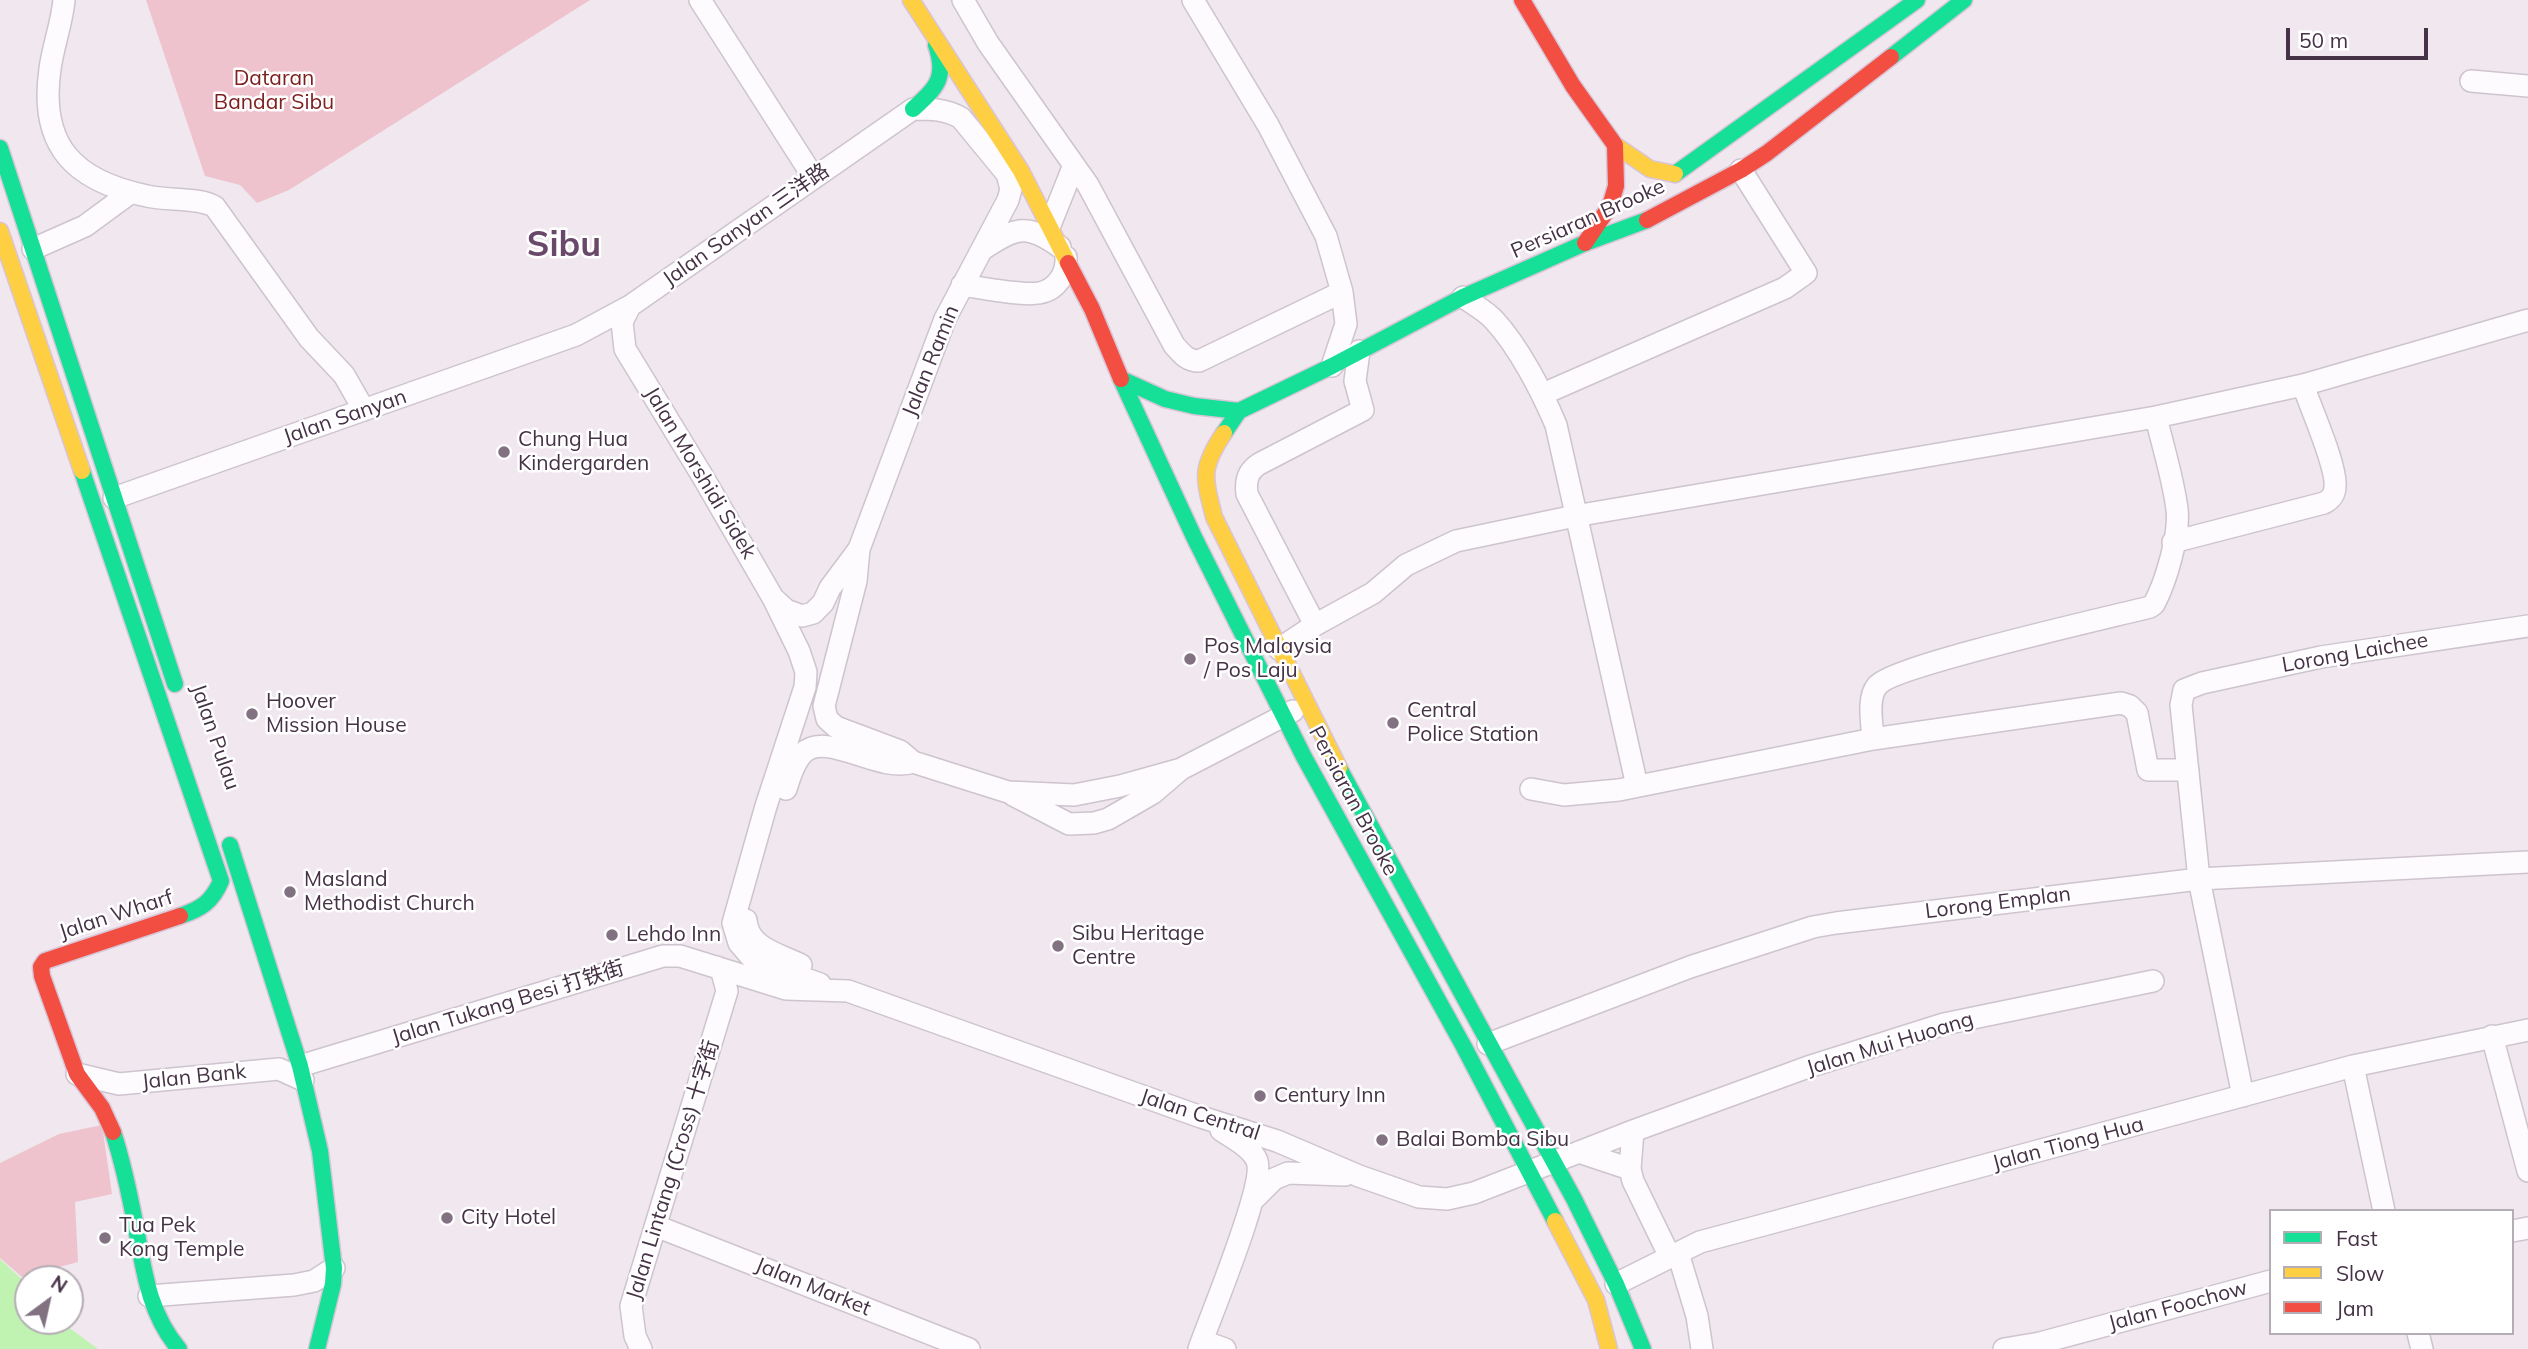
<!DOCTYPE html>
<html>
<head>
<meta charset="utf-8">
<style>
	body { margin:0 }
	#map { position:relative; width:2528px; height:1349px; overflow:hidden; background:#f0e7ef; font-family:Mulish,sans-serif }
	canvas { display:block }
	.legend { position:absolute; left:2269px; top:1209px; width:245px; height:126px; box-sizing:border-box; background:#fff; border:2px solid #b5adb5; margin:0; padding:9px 12px; list-style:none; font-size:21px; color:#463246 }
	.legend li { display:flex; align-items:center; gap:14px; height:35px }
	.legend b { width:35px; border:2px solid #b5adb5 }
	.north { position:absolute; left:14px; top:1265px; width:70px; height:70px; box-sizing:border-box; background:#fff; border:2px solid #b5adb5; border-radius:50%; rotate:33deg; font-size:19px; font-weight:700; line-height:28px; text-align:center; color:#463246 }
	.north::after { content:''; display:block; margin:auto; width:24px; height:32px; background:#827181; clip-path:polygon(50% 0,100% 100%,50% 72%,0 100%) }
	.scale { position:absolute; left:2286px; top:28px; width:142px; height:32px; box-sizing:border-box; border:4px solid #463246; border-top:0; padding-left:9px; font-size:21px; line-height:24px; white-space:nowrap; color:#463246; -webkit-text-stroke:5px #fff; paint-order:stroke }
</style>
</head>
<body>
<div id="map">
<canvas width="2528" height="1349"></canvas>
<ul class="legend">
<li><b style="height:9px;background:#16e098"></b>Fast</li>
<li><b style="height:9px;background:#ffcf43"></b>Slow</li>
<li><b style="height:9px;background:#f24e42"></b>Jam</li>
</ul>
<div class="north">N</div>
<div class="scale">50 m</div>
</div>
<script>
const g = document.querySelector('canvas').getContext('2d');
g.lineJoin = 'round';
function fillPath(path, color) { g.fillStyle = color; g.fill(path, 'evenodd'); }
function stroke(path, color, width, dash) { g.strokeStyle = color; g.lineWidth = width; g.lineCap = dash ? 'butt' : 'round'; g.setLineDash(dash || []); g.stroke(path); }
function label(font, color, halo, rows, align = 'center') {
  g.font = font + ' Mulish,"Noto Sans SC",sans-serif'; g.lineWidth = 5; g.setLineDash([]); g.textBaseline = 'middle'; g.strokeStyle = halo; g.fillStyle = color; for (const [text, x, y, turn = 0] of rows) {
    g.save(); g.translate(x, y); g.rotate((+turn || 0) * Math.PI / 180); g.textAlign = isNaN(turn) ? turn : align; if (halo) g.strokeText(text, 0, 0); g.fillText(text, 0, 0); g.restore();
  }
}
fillPath(new Path2D(`
	M 146,0 L 590,0 L 289,190 L 257,203 L 240,185 L 205,176 Z
	M 102,1125 L 112,1194 L 75,1202 L 78,1262 L 22,1277 L 0,1258 L 0,1163 L 59,1134 Z`), '#eec3ce');
fillPath(new Path2D(`
	M 0,1259 L 28,1285 L 28,1321 L 60,1321 L 98,1349 L 0,1349 Z`), '#c0f3b1');
const street = new Path2D(`
	M 64,0 C 62,23 53,46 50,69 C 39,146 74,181 147,196 C 166,201 200,197 215,207 L 309,338 L 344,375 L 364,410
	M 700,0 L 814,178
	M 963,0 L 988,43 L 1088,185 L 1174,345 C 1182,354 1187,361 1199,361 L 1342,292
	M 1193,0 L 1268,125 L 1326,236 L 1342,292 L 1346,324 L 1332,366
	M 2471,81 L 2528,86
	M 1050,225 L 1074,165
	M 33,249 L 85,226 L 130,193
	M 983,249 C 1016,227 1027,223 1060,247
	M 962,285 C 982,288 1021,296 1039,293 C 1057,290 1067,273 1066,257
	M 1463,297 C 1473,304 1486,311 1494,320 C 1519,347 1542,392 1556,425 L 1637,786
	M 630,306 L 622,322 L 625,349 L 703,477 L 773,598 L 799,651 L 806,672 L 805,687 L 766,806 L 733,923 L 739,943 L 751,957 L 769,966 L 820,984
	M 1543,394 L 1785,288 L 1806,273 L 1741,170
	M 114,498 L 576,335 L 630,306 L 913,109 C 931,109 946,109 961,118 L 1007,174 L 1011,189 L 1008,200 L 945,319 L 859,549 L 830,588 L 823,603 L 813,613 L 802,616 L 786,610 L 773,598
	M 2173,542 L 2324,503 C 2331,499 2335,495 2335,486 C 2337,466 2310,406 2303,385
	M 859,549 L 856,581 L 824,706 L 827,719 L 836,727 L 900,751 L 913,762 L 1008,792 L 1074,795 L 1120,786 L 1181,769
	M 1315,625 L 1247,494 C 1245,480 1248,471 1259,464 L 1363,410 L 1355,381 L 1359,351
	M 1279,649 L 1315,625 L 1373,593 L 1406,565 L 1456,541 L 1575,516 L 2156,417 L 2303,385 L 2528,320
	M 1873,739 C 1872,723 1867,698 1877,686 C 1892,666 2111,617 2150,607 L 2154,604 C 2166,582 2180,534 2177,509 C 2173,478 2163,447 2156,417
	M 786,789 C 790,777 793,764 802,754 C 826,729 879,774 913,762
	M 1531,789 L 1564,795 L 1619,790 L 1873,739 L 2121,703 L 2130,706 L 2137,713 L 2148,770 L 2188,770
	M 1013,795 L 1069,824 L 1094,823 L 1108,819 L 1153,793 L 1181,769 L 1293,711
	M 746,920 C 748,948 779,954 801,965
	M 2492,1036 L 2528,1171
	M 1488,1044 L 1690,967 L 1813,927 L 1836,923 L 2199,879 L 2528,862
	M 300,1066 L 663,956 L 680,956 L 786,989 L 848,991 L 1201,1117 L 1277,1141 L 1359,1176 L 1419,1197 L 1447,1199 L 1474,1193 L 1633,1131 L 1808,1067 L 1944,1024 L 2153,981
	M 2353,1066 L 2384,1211
	M 77,1074 L 119,1084 L 279,1069 L 303,1080
	M 2243,1096 L 2199,879 L 2181,705 L 2184,690 L 2202,683 L 2321,657 L 2528,626
	M 1633,1131 L 1630,1169 L 1633,1181 L 1670,1257
	M 1579,1152 L 1630,1169
	M 1255,1198 L 1274,1179 L 1288,1173 L 1345,1175
	M 656,1226 L 969,1349
	M 2512,1231 L 2528,1228
	M 1678,1253 L 1697,1316 L 1702,1349
	M 1616,1284 L 1700,1242 L 2353,1066 L 2528,1030
	M 149,1296 L 294,1285 L 314,1281 L 334,1268
	M 2418,1333 L 2422,1349
	M 1202,1341 L 1225,1349
	M 641,1349 L 635,1336 L 631,1306 L 727,991 L 722,972 L 717,967
	M 1199,1349 C 1210,1317 1266,1185 1257,1161 C 1252,1147 1232,1138 1221,1130
	M 2004,1349 L 2040,1343 L 2271,1281`);
const fast = new Path2D(`
	M 1891,57 L 1964,0
	M 913,109 C 937,87 947,78 936,45
	M 0,148 L 175,684
	M 1675,174 L 1917,0
	M 1121,379 L 1194,537 L 1304,757 L 1464,1047 L 1555,1221
	M 1121,379 L 1165,399 L 1194,406 L 1239,411
	M 1224,433 L 1239,411 L 1332,366 L 1463,297 L 1585,243 L 1647,220
	M 82,471 L 221,881 C 212,902 201,909 180,916
	M 1339,768 L 1574,1199 L 1616,1284 L 1643,1349
	M 230,845 L 300,1066 L 320,1151 L 334,1268 L 333,1284 L 317,1349
	M 113,1132 C 123,1163 130,1196 136,1228 C 144,1271 149,1314 179,1349`);
const slow = new Path2D(`
	M 911,0 L 1021,171 L 1068,263
	M 1615,145 L 1650,169 L 1675,174
	M 0,231 L 82,471
	M 1224,433 C 1200,469 1204,477 1214,517 L 1339,768
	M 1555,1221 L 1596,1300 L 1609,1349`);
const jam = new Path2D(`
	M 1522,0 L 1573,86 L 1615,145 L 1616,186 L 1610,206 L 1585,243
	M 1647,220 L 1741,170 L 1767,153 L 1891,57
	M 1068,263 L 1092,309 L 1121,379
	M 113,1132 L 102,1108 L 77,1074 L 42,976 L 41,967 L 45,961 L 180,916`);
stroke(street, '#cec4ce', 24);
stroke(fast, '#d9c5d7', 19);
stroke(slow, '#d9c5d7', 19);
stroke(jam, '#d9c5d7', 19);
stroke(street, '#fdfbfd', 21);
stroke(fast, '#16e098', 16);
stroke(slow, '#ffcf43', 16);
stroke(jam, '#f24e42', 16);
for (const [x, y, r, color] of [
	[504,452,7,"#827181"],
	[1190,659,7,"#827181"],
	[252,714,7,"#827181"],
	[1393,723,7,"#827181"],
	[290,892,7,"#827181"],
	[612,935,7,"#827181"],
	[1058,946,7,"#827181"],
	[1260,1096,7,"#827181"],
	[1382,1140,7,"#827181"],
	[447,1218,7,"#827181"],
	[105,1238,7,"#827181"]
]) { const dot = new Path2D(); dot.arc(x, y, r, 0, 2 * Math.PI); g.fillStyle = color; g.fill(dot); stroke(dot, '#fff', 2.5); }
label('21px', '#7e2020', '#fff', [
	["Dataran",274,79],
	["Bandar Sibu",274,103]
]);
label('21px', '#463246', '#fff', [
	["Persiaran Brooke",1588,219,-24],
	["Jalan Sanyan 三洋路",746,225,-35],
	["Jalan Ramin",931,361,-68],
	["Jalan Sanyan",345,417,-19],
	["Jalan Morshidi Sidek",700,473,59],
	["Lorong Laichee",2355,653,-10],
	["Jalan Pulau",215,737,71],
	["Persiaran Brooke",1353,801,62],
	["Lorong Emplan",1998,903,-7],
	["Jalan Wharf",116,915,-18],
	["Jalan Tukang Besi 打铁街",508,1003,-17],
	["Jalan Mui Huoang",1890,1044,-17],
	["Jalan Bank",194,1077,-6],
	["Jalan Central",1200,1115,18],
	["Jalan Tiong Hua",2068,1144,-15],
	["Jalan Lintang (Cross) 十字街",673,1170,-73],
	["Jalan Market",813,1287,22],
	["Jalan Foochow",2178,1306,-15]
]);
label('21px', '#463246', '#fff', [
	["Chung Hua",518,440],
	["Kindergarden",518,464],
	["Pos Malaysia",1204,647],
	["/ Pos Laju",1204,671],
	["Hoover",266,702],
	["Mission House",266,726],
	["Central",1407,711],
	["Police Station",1407,735],
	["Masland",304,880],
	["Methodist Church",304,904],
	["Sibu Heritage",1072,934],
	["Centre",1072,958],
	["Lehdo Inn",626,935],
	["Century Inn",1274,1096],
	["Balai Bomba Sibu",1396,1140],
	["City Hotel",461,1218],
	["Tua Pek",119,1226],
	["Kong Temple",119,1250]
], 'left');
label('bold 35px', '#69486a', '#fff', [
	["Sibu",564,245]
]);
</script>
</body>
</html>
